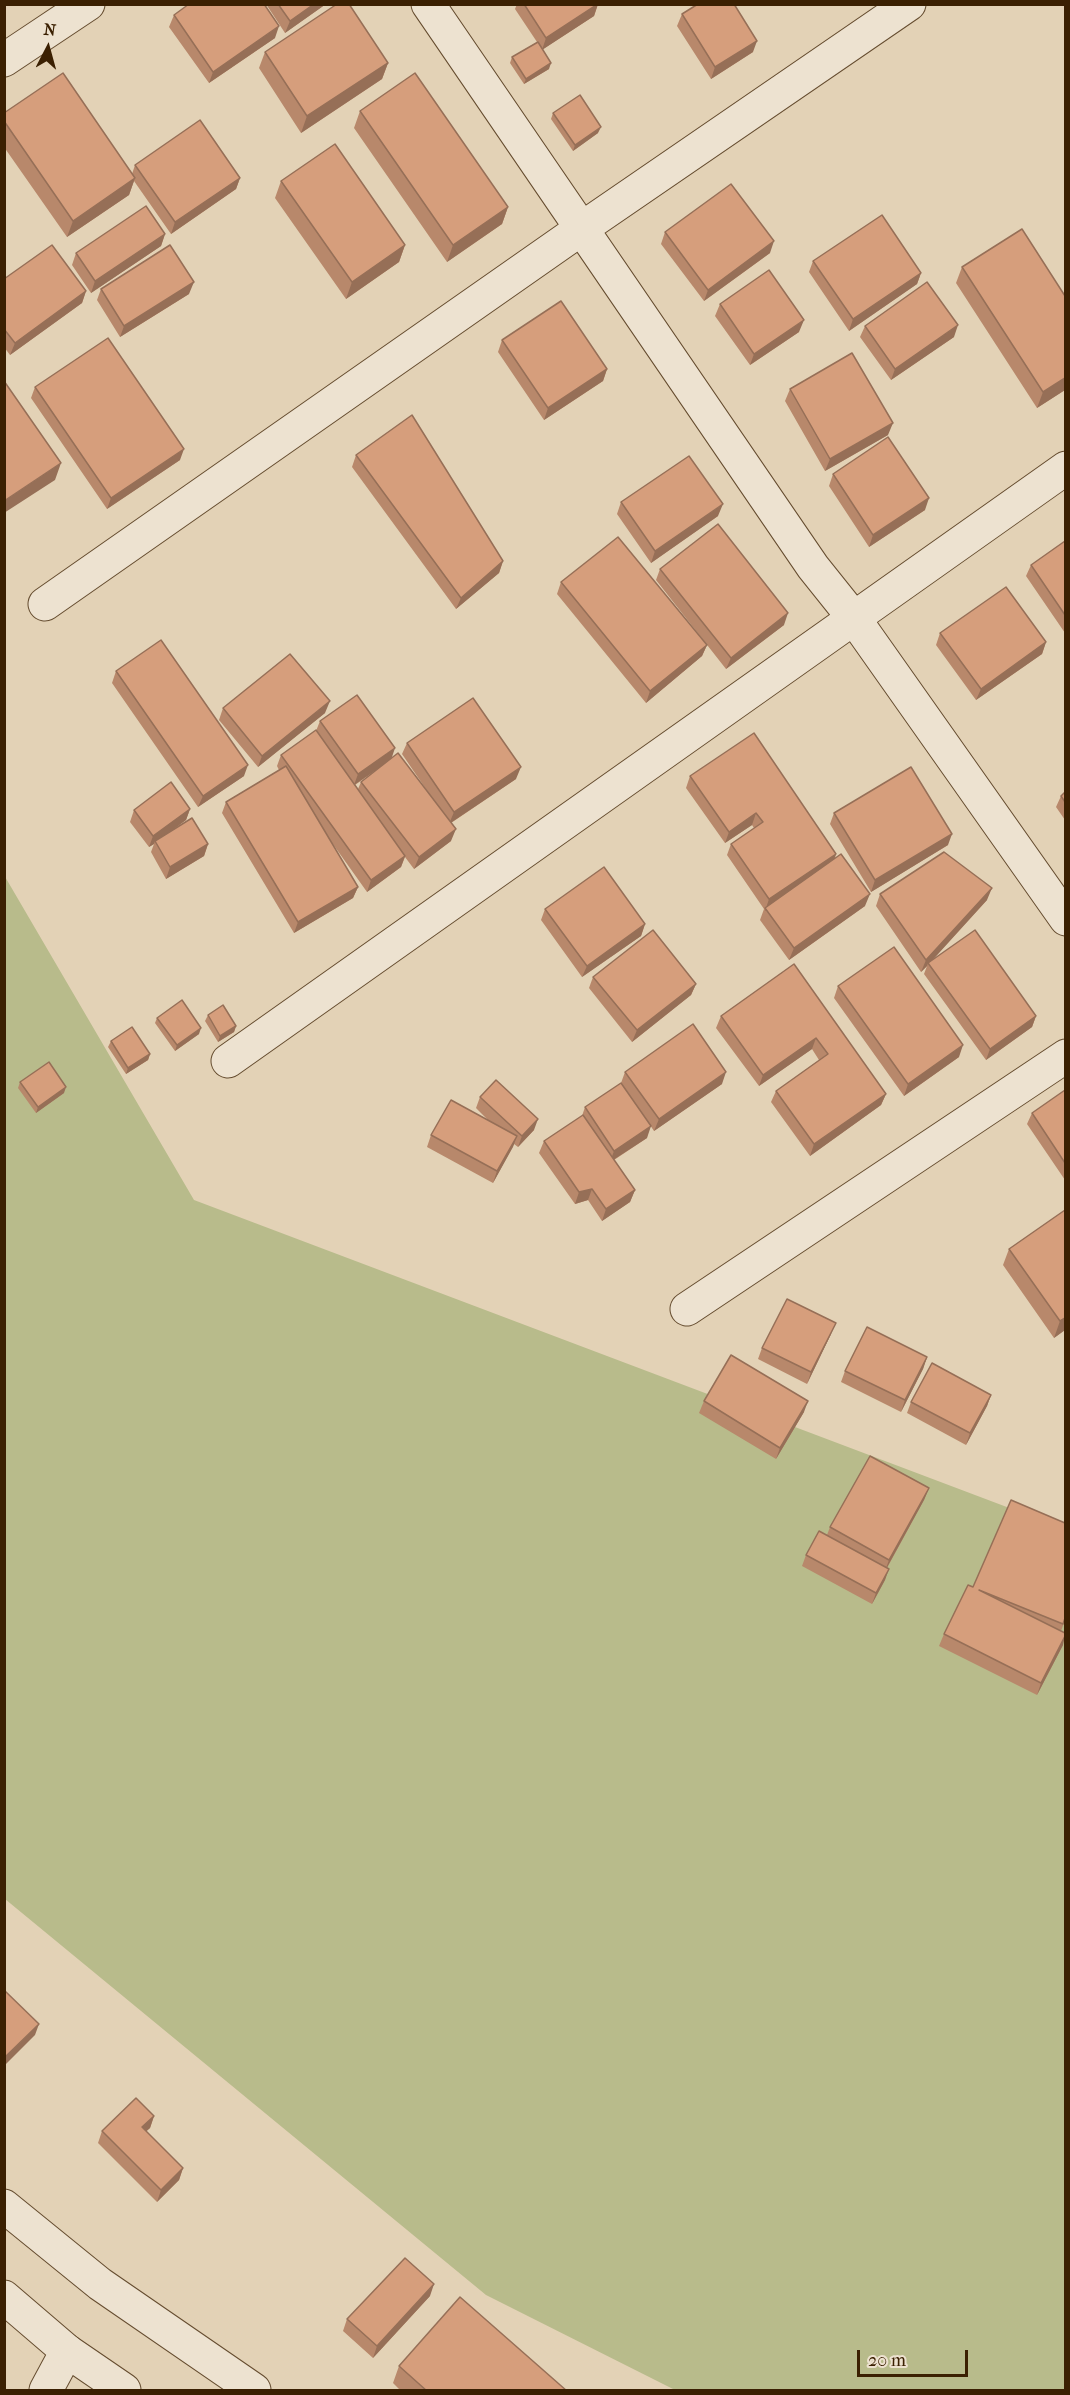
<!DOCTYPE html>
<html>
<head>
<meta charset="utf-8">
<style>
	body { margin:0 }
	#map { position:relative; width:1070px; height:2395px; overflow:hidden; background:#e3d2b6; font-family:"IM FELL French Canon",serif }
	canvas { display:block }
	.frame { position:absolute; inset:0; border:6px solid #3b2002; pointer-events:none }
	.north { position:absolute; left:18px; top:18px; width:60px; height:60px; -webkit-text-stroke:4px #ede2d0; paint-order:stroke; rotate:6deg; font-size:16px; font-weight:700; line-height:24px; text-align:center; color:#3b2002 }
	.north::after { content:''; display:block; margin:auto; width:21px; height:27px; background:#3b2002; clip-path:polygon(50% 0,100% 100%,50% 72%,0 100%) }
	.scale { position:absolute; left:857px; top:2350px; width:111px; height:27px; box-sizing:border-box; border:3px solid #3b2002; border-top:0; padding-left:8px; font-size:18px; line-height:21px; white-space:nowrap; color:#3b2002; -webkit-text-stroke:4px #ede2d0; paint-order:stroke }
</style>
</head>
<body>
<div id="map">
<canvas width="1070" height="2395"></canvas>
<div class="frame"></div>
<div class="north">N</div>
<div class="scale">20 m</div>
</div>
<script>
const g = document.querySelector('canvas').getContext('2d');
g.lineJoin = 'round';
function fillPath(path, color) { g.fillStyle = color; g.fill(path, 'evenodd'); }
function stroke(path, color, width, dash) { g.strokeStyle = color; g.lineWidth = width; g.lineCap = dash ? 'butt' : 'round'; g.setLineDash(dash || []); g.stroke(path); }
fillPath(new Path2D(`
	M 4,875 L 194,1200 L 1065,1529 L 1065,2390 L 675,2390 L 486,2295 L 5,1899 Z`), '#b8bb8b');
const minor = new Path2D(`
	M 428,4 L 813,567 L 853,617 L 1066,919
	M 4,60 L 88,4
	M 45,604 L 581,229 L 909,4
	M 228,1061 L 1066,468
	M 687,1309 L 1066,1056
	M 46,2390 L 67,2351`);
const tertiary = new Path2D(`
	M 4,2206 L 100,2284 L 254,2390
	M 4,2297 L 67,2351 L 124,2390`);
stroke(minor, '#654c2f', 35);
stroke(tertiary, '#654c2f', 35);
stroke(minor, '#ede2d0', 33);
stroke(tertiary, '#ede2d0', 33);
fillPath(new Path2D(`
	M 266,4 L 326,4 L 285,33 Z
	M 517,4 L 598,4 L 594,16 L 543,49 L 549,69 L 524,84 L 510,63 L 512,57 L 537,42 L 515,9 Z
	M 682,14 L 753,52 L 711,79 L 677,26 Z
	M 174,15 L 275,38 L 209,83 L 169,27 Z
	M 265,52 L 388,63 L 382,79 L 301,133 L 259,68 Z
	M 360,111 L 508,207 L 502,224 L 447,262 L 354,128 Z
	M 4,113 L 132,174 L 135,165 L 240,178 L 236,189 L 171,234 L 134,181 L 129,195 L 67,237 L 4,147 Z
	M 553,113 L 598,133 L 573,151 L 551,119 Z
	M 281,181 L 405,245 L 399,262 L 346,299 L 275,198 Z
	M 665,232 L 770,253 L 704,301 L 661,244 Z
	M 165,234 L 161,246 L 91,293 L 72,265 L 76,253 Z
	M 813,261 L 921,273 L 917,284 L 849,331 L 809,272 Z
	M 962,267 L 1065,296 L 1065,390 L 1037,408 L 956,283 Z
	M 4,279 L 86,291 L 82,303 L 10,355 L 4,347 Z
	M 101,289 L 189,294 L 120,337 L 97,300 Z
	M 720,304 L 799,332 L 750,365 L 715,316 Z
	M 865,326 L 954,337 L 891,380 L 860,337 Z
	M 502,340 L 607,369 L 603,381 L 544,420 L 498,352 Z
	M 35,387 L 180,460 L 107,509 L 31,398 Z
	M 790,389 L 888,435 L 825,471 L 785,401 Z
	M 356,455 L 503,561 L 499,573 L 456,609 L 352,467 Z
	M 833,474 L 925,510 L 869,547 L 829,486 Z
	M 621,502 L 718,516 L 651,563 L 617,514 Z
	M 1065,541 L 1065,633 L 1026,576 L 1031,565 Z
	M 660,569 L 784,625 L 726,669 L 656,580 Z
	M 561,582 L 707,645 L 702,656 L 646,703 L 557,594 Z
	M 940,633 L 1046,642 L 1042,654 L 976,700 L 936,645 Z
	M 116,671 L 244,776 L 198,807 L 112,683 Z
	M 223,708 L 325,713 L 258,767 L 219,720 Z
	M 320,721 L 391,759 L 432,798 L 402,754 L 407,743 L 516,779 L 451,823 L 451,841 L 414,869 L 405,857 L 401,867 L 367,892 L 330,840 L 358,887 L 353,898 L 294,933 L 222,813 L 226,802 L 279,770 L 277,766 L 281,755 L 316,731 ZM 379,768 L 361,782 L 358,789 L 355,785 Z
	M 690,776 L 836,854 L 835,858 L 865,906 L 789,960 L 760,920 L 764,909 L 727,855 L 731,844 L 754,828 L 752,825 L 725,843 L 686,788 Z
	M 1065,792 L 1065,820 L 1056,807 L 1061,796 Z
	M 190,809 L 186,820 L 174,829 L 208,844 L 204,856 L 166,879 L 151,852 L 154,844 L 149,847 L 130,822 L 134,810 Z
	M 834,813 L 948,845 L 871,892 L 830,824 Z
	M 880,894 L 987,900 L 933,959 L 1036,1016 L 1032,1027 L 986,1060 L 924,974 L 927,966 L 921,972 L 876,906 Z
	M 545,909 L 645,924 L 641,936 L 582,977 L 541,920 Z
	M 794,964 L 886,1094 L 881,1105 L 810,1156 L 771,1102 L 776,1091 L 819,1060 L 812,1049 L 759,1086 L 716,1028 L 721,1016 Z
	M 593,977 L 696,984 L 691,995 L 632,1042 L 589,988 Z
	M 838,986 L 959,1057 L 904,1096 L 834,998 Z
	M 208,1015 L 236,1026 L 234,1032 L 218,1042 L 205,1021 Z
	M 157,1018 L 199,1034 L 175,1051 L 155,1023 Z
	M 111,1041 L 150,1054 L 148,1060 L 126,1074 L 108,1047 Z
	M 625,1072 L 722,1084 L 654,1131 L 648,1122 L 647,1138 L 614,1160 L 635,1190 L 630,1202 L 602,1221 L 588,1200 L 575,1204 L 539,1153 L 544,1141 L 582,1116 L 585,1107 L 621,1083 Z
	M 20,1082 L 64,1093 L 36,1113 L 18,1088 Z
	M 1065,1090 L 1065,1180 L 1027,1124 L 1032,1113 Z
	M 480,1097 L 534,1130 L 518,1147 L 514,1144 L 493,1183 L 427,1147 L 431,1135 L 489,1121 L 476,1108 Z
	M 1065,1210 L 1065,1330 L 1054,1338 L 1003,1265 L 1009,1249 Z
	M 831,1334 L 807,1384 L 758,1359 L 762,1348 Z
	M 927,1357 L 923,1369 L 901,1412 L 841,1382 L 845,1371 Z
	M 991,1395 L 987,1406 L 966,1445 L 907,1413 L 911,1402 Z
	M 704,1401 L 804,1412 L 776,1459 L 699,1413 Z
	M 929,1488 L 924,1500 L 887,1568 L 885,1580 L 872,1604 L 802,1566 L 806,1555 L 827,1535 L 830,1527 Z
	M 973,1587 L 1065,1620 L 1061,1631 L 1063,1645 L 1037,1695 L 939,1646 L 944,1634 Z
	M 154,2116 L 150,2128 L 146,2131 L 183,2168 L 179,2180 L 157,2202 L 98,2143 L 102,2131 Z
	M 430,2296 L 373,2358 L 343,2331 L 347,2319 Z
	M 399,2366 L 567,2391 L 401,2391 L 393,2383 Z`), '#b8886b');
fillPath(new Path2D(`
	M 314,4 L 326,4 L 285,33 L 290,21 Z
	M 598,4 L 594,16 L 542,50 L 546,38 Z
	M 279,26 L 275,38 L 209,83 L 213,72 Z
	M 757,41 L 753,52 L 711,79 L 715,67 Z
	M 388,63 L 382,79 L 301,133 L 307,116 Z
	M 551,63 L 549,69 L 524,84 L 526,79 Z
	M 601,127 L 598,133 L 573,151 L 575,145 Z
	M 135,178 L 129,195 L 67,237 L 73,221 Z
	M 240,178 L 236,189 L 171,234 L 175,222 Z
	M 508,207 L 502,224 L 447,262 L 453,245 Z
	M 165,234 L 161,246 L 91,293 L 95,281 Z
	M 774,241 L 770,253 L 704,301 L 708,290 Z
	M 405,245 L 399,262 L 346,299 L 352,282 Z
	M 921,273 L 917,284 L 849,331 L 853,319 Z
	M 194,282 L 189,294 L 120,337 L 124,326 Z
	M 86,291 L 82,303 L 10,355 L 15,343 Z
	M 804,320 L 799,332 L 750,365 L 754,354 Z
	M 958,325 L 954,337 L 891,380 L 895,369 Z
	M 607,369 L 603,381 L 544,420 L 548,408 Z
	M 1065,378 L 1065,390 L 1037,408 L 1043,392 Z
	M 893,423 L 888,435 L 825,471 L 830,459 Z
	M 184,449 L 180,460 L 107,509 L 111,498 Z
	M 61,463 L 55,480 L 4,513 L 4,501 Z
	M 929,498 L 925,510 L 869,547 L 873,535 Z
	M 723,504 L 718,516 L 651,563 L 655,551 Z
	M 503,561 L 499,573 L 456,609 L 461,598 Z
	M 788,613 L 784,625 L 726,669 L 731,658 Z
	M 1046,642 L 1042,654 L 976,700 L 981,689 Z
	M 707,645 L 702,656 L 646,703 L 650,691 Z
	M 330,701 L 325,713 L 258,767 L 262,756 Z
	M 395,748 L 391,760 L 354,785 L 358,774 Z
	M 248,765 L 244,776 L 198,807 L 203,796 Z
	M 521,767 L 516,779 L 449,824 L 454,812 Z
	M 190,809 L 186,820 L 156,842 L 155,841 L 154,844 L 149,847 L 153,836 Z
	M 756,813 L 752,825 L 725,843 L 729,832 Z
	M 456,829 L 451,841 L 414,869 L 419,857 Z
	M 952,834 L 948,845 L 871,892 L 875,880 Z
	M 208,844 L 204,856 L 166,879 L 170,867 Z
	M 836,854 L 832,865 L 765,911 L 769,899 Z
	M 405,856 L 401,867 L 367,892 L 371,880 Z
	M 358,887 L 353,898 L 294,933 L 298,922 Z
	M 992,888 L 987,900 L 929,964 L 928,963 L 927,966 L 921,972 L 926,960 Z
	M 870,894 L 865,906 L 789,960 L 794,948 Z
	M 645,924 L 641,936 L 582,977 L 587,966 Z
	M 696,984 L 691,995 L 632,1042 L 637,1030 Z
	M 1036,1016 L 1032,1027 L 986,1060 L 990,1049 Z
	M 236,1026 L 234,1032 L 218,1042 L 220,1036 Z
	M 201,1028 L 199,1034 L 175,1051 L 177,1045 Z
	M 816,1038 L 812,1049 L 759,1086 L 763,1075 Z
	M 963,1045 L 959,1057 L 904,1096 L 908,1084 Z
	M 150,1054 L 148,1060 L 126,1074 L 128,1068 Z
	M 726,1072 L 722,1084 L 654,1131 L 659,1119 Z
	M 66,1087 L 64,1093 L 36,1113 L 38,1107 Z
	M 886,1094 L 881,1105 L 810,1156 L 814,1144 Z
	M 538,1119 L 534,1130 L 518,1147 L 522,1136 Z
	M 651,1126 L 647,1138 L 610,1162 L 614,1151 Z
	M 517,1136 L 513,1147 L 493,1183 L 497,1171 Z
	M 592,1189 L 588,1200 L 575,1204 L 579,1192 Z
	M 635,1190 L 630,1202 L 602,1221 L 606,1209 Z
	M 1065,1318 L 1065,1330 L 1054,1338 L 1060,1321 Z
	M 836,1323 L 831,1334 L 807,1384 L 811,1372 Z
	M 927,1357 L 923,1369 L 901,1412 L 905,1400 Z
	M 991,1395 L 987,1406 L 966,1445 L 970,1433 Z
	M 808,1401 L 804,1412 L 776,1459 L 780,1448 Z
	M 929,1488 L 924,1500 L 885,1571 L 889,1560 Z
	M 889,1569 L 885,1580 L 872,1604 L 876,1593 Z
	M 1065,1636 L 1063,1645 L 1037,1695 L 1041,1683 Z
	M 39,2024 L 35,2035 L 4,2066 L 4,2058 Z
	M 154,2116 L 150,2128 L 138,2139 L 142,2127 Z
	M 183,2168 L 179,2180 L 157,2202 L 161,2190 Z
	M 434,2284 L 430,2296 L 373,2358 L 377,2346 Z`), '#966f57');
const building = new Path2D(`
	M 189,4 L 264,4 L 279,26 L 213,72 L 174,15 Z
	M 278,4 L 314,4 L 290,21 Z
	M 337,4 L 349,4 L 388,63 L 307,116 L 265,52 Z
	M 524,4 L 598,4 L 546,38 Z
	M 698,4 L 734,4 L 757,41 L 715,67 L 682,14 Z
	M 538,42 L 551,63 L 526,79 L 512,57 Z
	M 63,73 L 135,178 L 73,221 L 4,121 L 4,113 Z
	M 415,73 L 508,207 L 453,245 L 360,111 Z
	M 580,95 L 601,127 L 575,145 L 553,113 Z
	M 200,120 L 240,178 L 175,222 L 135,165 Z
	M 335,144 L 405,245 L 352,282 L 281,181 Z
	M 731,184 L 774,241 L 708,290 L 665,232 Z
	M 146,206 L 165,234 L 95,281 L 76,253 Z
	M 882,215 L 921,273 L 853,319 L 813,261 Z
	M 1022,229 L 1065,296 L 1065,378 L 1043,392 L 962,267 Z
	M 52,245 L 86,291 L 15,343 L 4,329 L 4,279 Z
	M 170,245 L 194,282 L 124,326 L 101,289 Z
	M 769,270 L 804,320 L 754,354 L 720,304 Z
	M 927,282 L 958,325 L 895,369 L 865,326 Z
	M 561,301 L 607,369 L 548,408 L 502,340 Z
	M 108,338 L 184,449 L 111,498 L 35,387 Z
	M 852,353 L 893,423 L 830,459 L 790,389 Z
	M 4,381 L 61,463 L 4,501 Z
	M 412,415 L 503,561 L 461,598 L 356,455 Z
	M 888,437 L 929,498 L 873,535 L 833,474 Z
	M 689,456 L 723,504 L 655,551 L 621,502 Z
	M 718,524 L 788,613 L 731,658 L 660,569 Z
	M 618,537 L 707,645 L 650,691 L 561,582 Z
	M 1065,541 L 1065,615 L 1031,565 Z
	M 1006,587 L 1046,642 L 981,689 L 940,633 Z
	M 161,640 L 248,765 L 203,796 L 116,671 Z
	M 290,654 L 330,701 L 262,756 L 223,708 Z
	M 357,695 L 395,748 L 358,774 L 320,721 Z
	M 473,698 L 521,767 L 454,812 L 407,743 Z
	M 316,730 L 405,856 L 371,880 L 281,755 Z
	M 754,733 L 836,854 L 769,899 L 731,844 L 763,822 L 756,813 L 729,832 L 690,776 Z
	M 398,753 L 456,829 L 419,857 L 361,782 Z
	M 286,766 L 358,887 L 298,922 L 226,802 Z
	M 911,767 L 952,834 L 875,880 L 834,813 Z
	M 171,782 L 190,809 L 153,836 L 134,810 Z
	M 1065,792 L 1065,802 L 1061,796 Z
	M 192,818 L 208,844 L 170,867 L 155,841 Z
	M 944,852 L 992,888 L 926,960 L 880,894 Z
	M 841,854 L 870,894 L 794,948 L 765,908 Z
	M 604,867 L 645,924 L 587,966 L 545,909 Z
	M 653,930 L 696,984 L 637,1030 L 593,977 Z
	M 975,930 L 1036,1016 L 990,1049 L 928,963 Z
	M 894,947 L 963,1045 L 908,1084 L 838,986 Z
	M 794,964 L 886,1094 L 814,1144 L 776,1091 L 828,1054 L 816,1038 L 763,1075 L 721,1016 Z
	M 182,1000 L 201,1028 L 177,1045 L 157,1018 Z
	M 223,1005 L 236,1026 L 220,1036 L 208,1015 Z
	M 693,1024 L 726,1072 L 659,1119 L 625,1072 Z
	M 132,1027 L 150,1054 L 128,1068 L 111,1041 Z
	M 49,1062 L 66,1087 L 38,1107 L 20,1082 Z
	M 496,1080 L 538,1119 L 522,1136 L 480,1097 Z
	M 621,1083 L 651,1126 L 614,1151 L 585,1107 Z
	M 1065,1090 L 1065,1163 L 1032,1113 Z
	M 451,1100 L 517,1136 L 497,1171 L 431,1135 Z
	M 583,1115 L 635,1190 L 606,1209 L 592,1189 L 579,1192 L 544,1141 Z
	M 1065,1210 L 1065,1318 L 1060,1321 L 1009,1249 Z
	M 787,1299 L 836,1323 L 811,1372 L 762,1348 Z
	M 867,1327 L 927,1357 L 905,1400 L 845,1371 Z
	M 731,1355 L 808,1401 L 780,1448 L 704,1401 Z
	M 932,1363 L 991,1395 L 970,1433 L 911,1402 Z
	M 870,1456 L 929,1488 L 889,1560 L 830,1527 Z
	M 1011,1500 L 1065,1523 L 1065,1618 L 1063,1624 L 979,1590 L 1065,1633 L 1065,1636 L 1041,1683 L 944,1634 L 968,1585 L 973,1587 Z
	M 819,1531 L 889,1569 L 876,1593 L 806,1555 Z
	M 4,1990 L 39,2024 L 4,2058 Z
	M 136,2098 L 154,2116 L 142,2127 L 183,2168 L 161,2190 L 102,2131 Z
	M 405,2258 L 434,2284 L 377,2346 L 347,2319 Z
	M 460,2297 L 567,2391 L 427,2391 L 399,2366 Z`);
fillPath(building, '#d69e7c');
stroke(building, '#966f57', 1.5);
</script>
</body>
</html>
